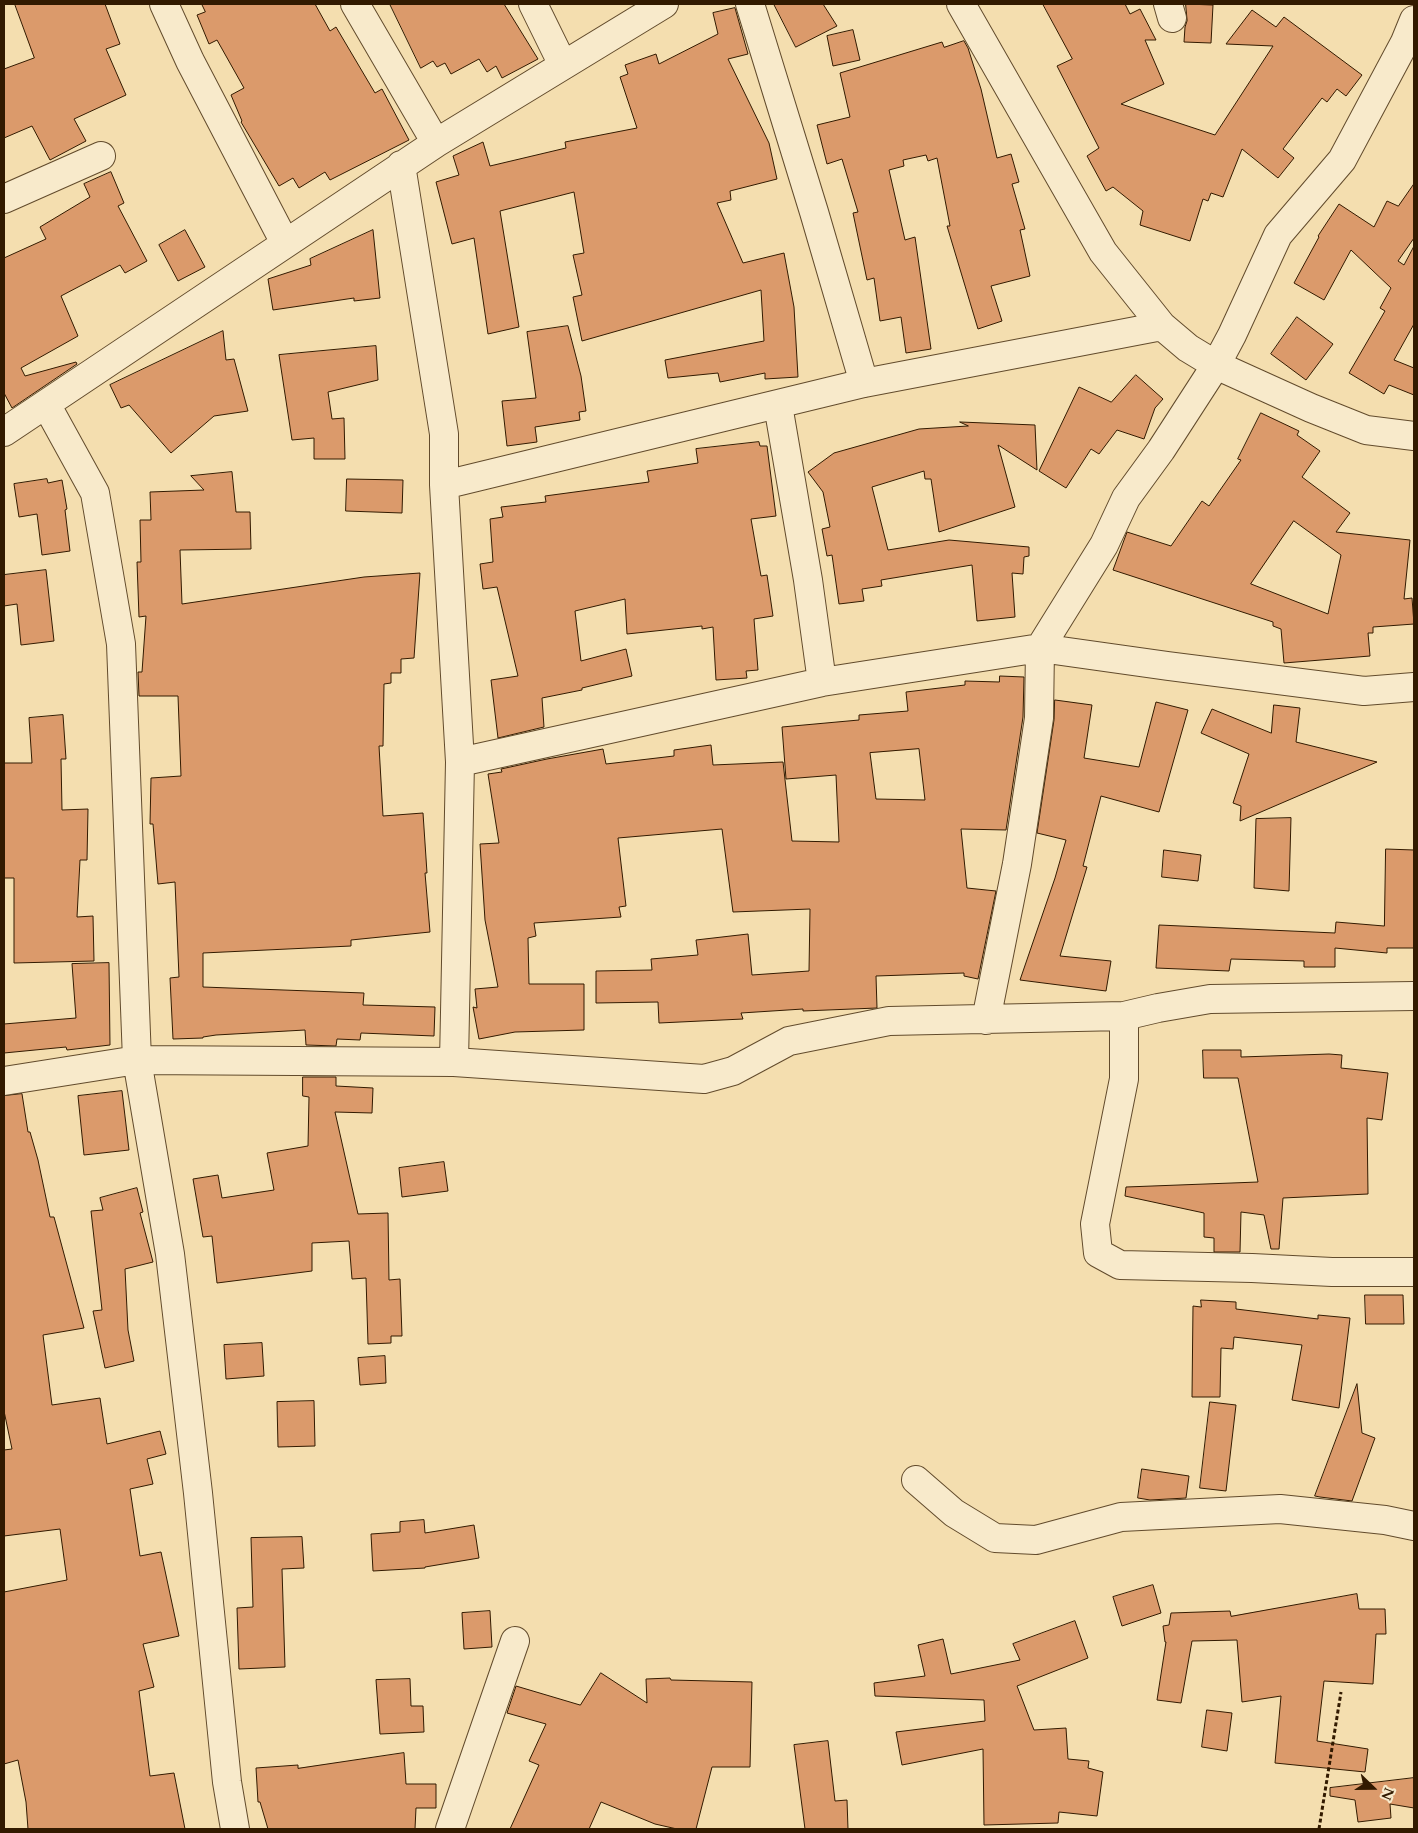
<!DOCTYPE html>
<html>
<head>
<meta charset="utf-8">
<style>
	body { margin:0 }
	#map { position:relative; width:1418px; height:1833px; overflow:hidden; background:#f4deaf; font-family:Cardo,serif }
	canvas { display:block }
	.frame { position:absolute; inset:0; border:5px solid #321a00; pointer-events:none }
	.north { position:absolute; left:1348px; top:1763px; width:50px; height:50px; -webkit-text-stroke:4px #f8eacb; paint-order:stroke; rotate:112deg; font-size:14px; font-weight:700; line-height:20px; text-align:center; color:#321a00 }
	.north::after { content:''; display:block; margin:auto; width:18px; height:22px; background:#321a00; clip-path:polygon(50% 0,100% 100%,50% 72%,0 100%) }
</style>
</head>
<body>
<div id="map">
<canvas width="1418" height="1833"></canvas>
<div class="frame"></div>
<div class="north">N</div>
</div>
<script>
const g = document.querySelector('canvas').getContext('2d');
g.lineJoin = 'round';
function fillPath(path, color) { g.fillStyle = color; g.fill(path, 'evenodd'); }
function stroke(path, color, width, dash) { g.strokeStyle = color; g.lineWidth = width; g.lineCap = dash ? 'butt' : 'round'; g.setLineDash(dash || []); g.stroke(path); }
const building = new Path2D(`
	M 15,4 L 105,4 L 120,44 L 106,49 L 126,95 L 74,119 L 86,141 L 50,160 L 32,126 L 4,138 L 4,69 L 34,58 Z
	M 202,4 L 315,4 L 330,31 L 336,27 L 375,93 L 382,89 L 409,140 L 330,180 L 325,172 L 299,188 L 293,178 L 279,186 L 241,122 L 242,121 L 231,95 L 244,88 L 217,40 L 209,44 L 197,15 L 205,12 Z
	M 390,4 L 504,4 L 538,59 L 502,78 L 496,66 L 487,72 L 479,59 L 451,74 L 445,63 L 437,67 L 433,61 L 421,68 Z
	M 774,4 L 823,4 L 837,26 L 796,47 Z
	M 1043,4 L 1125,4 L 1130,14 L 1140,9 L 1156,40 L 1145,40 L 1164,84 L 1121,104 L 1215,135 L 1273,46 L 1226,44 L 1252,10 L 1276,27 L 1284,17 L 1362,75 L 1346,96 L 1337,89 L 1327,102 L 1322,98 L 1283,149 L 1294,158 L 1278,178 L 1242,149 L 1223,197 L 1211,193 L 1208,201 L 1203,199 L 1190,241 L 1140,225 L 1143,211 L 1113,187 L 1106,191 L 1087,156 L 1099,148 L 1057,66 L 1072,59 Z
	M 1186,4 L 1213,5 L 1211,43 L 1184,42 L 1185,27 L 1187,21 Z
	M 735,8 L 748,54 L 728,59 L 769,143 L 777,179 L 730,191 L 731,200 L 717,203 L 743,263 L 784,253 L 794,307 L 798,377 L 765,379 L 765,373 L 720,382 L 718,373 L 668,378 L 665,360 L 764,341 L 761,290 L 582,341 L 573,297 L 582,295 L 573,255 L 584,253 L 574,192 L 500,211 L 519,327 L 488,334 L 474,238 L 452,244 L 436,182 L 459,175 L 453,156 L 483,142 L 490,166 L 566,148 L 565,142 L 637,128 L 620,77 L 628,74 L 625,65 L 656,54 L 659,64 L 718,34 L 713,13 Z
	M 853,30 L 860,60 L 833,66 L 827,36 Z
	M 964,41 L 968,48 L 981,89 L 997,158 L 1011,154 L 1019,182 L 1012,184 L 1025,229 L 1020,230 L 1030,276 L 991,286 L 1002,321 L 978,329 L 947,226 L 950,226 L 937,158 L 928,161 L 926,155 L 903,160 L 904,166 L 889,170 L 905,240 L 915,237 L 931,349 L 906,353 L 901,317 L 880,321 L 874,278 L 867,280 L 853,213 L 858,212 L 842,159 L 827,164 L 817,125 L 850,117 L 840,73 L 942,42 L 944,47 Z
	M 111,172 L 124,203 L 118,206 L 147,261 L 125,273 L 120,265 L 61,296 L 78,336 L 21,368 L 25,376 L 76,362 L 77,364 L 12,408 L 4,393 L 4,258 L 46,239 L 40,227 L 90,197 L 84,184 Z
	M 1414,184 L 1414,238 L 1398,261 L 1404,265 L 1414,246 L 1414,324 L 1394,360 L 1414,368 L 1414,395 L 1389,385 L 1384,394 L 1349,373 L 1385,311 L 1380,308 L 1391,288 L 1351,250 L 1324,300 L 1294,283 L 1319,237 L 1318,236 L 1339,204 L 1374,227 L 1387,201 L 1398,206 Z
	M 185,230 L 205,267 L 178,281 L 159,245 Z
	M 373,230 L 380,298 L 354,301 L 354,298 L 273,310 L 268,279 L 311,265 L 310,259 Z
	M 1297,317 L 1333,344 L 1306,380 L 1271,354 Z
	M 568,326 L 581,376 L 586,411 L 579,412 L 580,420 L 535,427 L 537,442 L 507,446 L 502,401 L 536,398 L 527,332 Z
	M 223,331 L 226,360 L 234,359 L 248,411 L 214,416 L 171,453 L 129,405 L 121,408 L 110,385 Z
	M 376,346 L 378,380 L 328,392 L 332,419 L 344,418 L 345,459 L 314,459 L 314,438 L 292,440 L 279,355 Z
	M 1136,375 L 1163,399 L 1155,408 L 1144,439 L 1117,430 L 1099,454 L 1091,449 L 1066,488 L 1039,471 L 1079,387 L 1111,402 Z
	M 1261,413 L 1299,431 L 1297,435 L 1320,451 L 1302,477 L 1350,513 L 1336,532 L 1410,540 L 1404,599 L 1412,598 L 1414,624 L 1373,627 L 1373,633 L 1368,633 L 1370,656 L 1284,663 L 1281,629 L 1273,626 L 1273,622 L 1113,570 L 1127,532 L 1171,546 L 1202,501 L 1209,506 L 1241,460 L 1238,459 ZM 1294,521 L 1341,555 L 1328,614 L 1251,584 Z
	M 960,422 L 1035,425 L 1037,470 L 998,445 L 1015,507 L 939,532 L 931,479 L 925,479 L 924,471 L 872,487 L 888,550 L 949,540 L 1029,547 L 1029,556 L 1024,557 L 1023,574 L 1012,573 L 1015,617 L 977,621 L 972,565 L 881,580 L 882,586 L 862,589 L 864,601 L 839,604 L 832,555 L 827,556 L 822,529 L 830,527 L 823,492 L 808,472 L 834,453 L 919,429 L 968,426 Z
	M 759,442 L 760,446 L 767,446 L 776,516 L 751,519 L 761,576 L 767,575 L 773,616 L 754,619 L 758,670 L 746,671 L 747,678 L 716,680 L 713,627 L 702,629 L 702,626 L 627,634 L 625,599 L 575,611 L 581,661 L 626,649 L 632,676 L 582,688 L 582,690 L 542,698 L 544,727 L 498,738 L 491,680 L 518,676 L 497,587 L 483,589 L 480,564 L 493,562 L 490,519 L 503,517 L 501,507 L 546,502 L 545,496 L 649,482 L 647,471 L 698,463 L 696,449 Z
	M 232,472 L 236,512 L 250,512 L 251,549 L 180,550 L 182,604 L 364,577 L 420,573 L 414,658 L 401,659 L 401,673 L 391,673 L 391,683 L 384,684 L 383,746 L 379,746 L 383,816 L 423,813 L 427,873 L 425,873 L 430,932 L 351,940 L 351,946 L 203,953 L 203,987 L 364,993 L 363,1005 L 435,1007 L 434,1036 L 361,1033 L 360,1040 L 337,1039 L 336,1046 L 306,1045 L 305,1030 L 216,1035 L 203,1037 L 203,1038 L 173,1039 L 170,978 L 179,977 L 175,882 L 158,884 L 153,824 L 150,824 L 151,778 L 181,776 L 178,696 L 139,696 L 138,672 L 142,672 L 146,616 L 139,617 L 137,562 L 141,562 L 140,520 L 151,520 L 150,492 L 204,490 L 191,476 Z
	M 47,479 L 48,483 L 62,480 L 67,509 L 65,510 L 70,551 L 42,555 L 37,514 L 19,517 L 14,484 Z
	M 347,479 L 403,480 L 402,513 L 346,511 Z
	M 46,570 L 54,641 L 21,645 L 17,604 L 4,606 L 4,575 Z
	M 1000,676 L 1024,677 L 1023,717 L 1006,830 L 961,829 L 967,888 L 996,891 L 978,979 L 964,976 L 964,973 L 876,976 L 877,1008 L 803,1011 L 803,1009 L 741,1013 L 743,1019 L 659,1023 L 658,1002 L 596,1003 L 596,971 L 652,970 L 651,959 L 698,955 L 696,940 L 748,934 L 752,975 L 809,971 L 810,909 L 733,912 L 722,829 L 618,838 L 626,906 L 619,907 L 621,917 L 534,923 L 536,936 L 528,938 L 529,984 L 584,984 L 584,1030 L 515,1032 L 479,1039 L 473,1007 L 477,1008 L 475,989 L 498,987 L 485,920 L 480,844 L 499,843 L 488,774 L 502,772 L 501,769 L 547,759 L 603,749 L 606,764 L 674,756 L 674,750 L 711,745 L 713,765 L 783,762 L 792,841 L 839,842 L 836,775 L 786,779 L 782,727 L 859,720 L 859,715 L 908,711 L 906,692 L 965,685 L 965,681 L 999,682 ZM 919,749 L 925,800 L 876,799 L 870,753 Z
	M 1055,700 L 1092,705 L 1084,758 L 1139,767 L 1156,702 L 1188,710 L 1159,812 L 1101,796 L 1083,866 L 1087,867 L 1060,956 L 1111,961 L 1106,991 L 1020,980 L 1055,878 L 1066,840 L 1037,833 L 1054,720 Z
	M 1274,705 L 1300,708 L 1296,742 L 1377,762 L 1240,821 L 1241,806 L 1233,803 L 1249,754 L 1201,733 L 1212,709 L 1271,733 Z
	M 63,715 L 66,759 L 61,759 L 62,810 L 88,809 L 87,860 L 80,860 L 77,917 L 93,916 L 94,961 L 14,963 L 14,878 L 4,878 L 4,763 L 32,763 L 29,718 Z
	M 1291,818 L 1289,891 L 1254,888 L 1256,819 Z
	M 1386,849 L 1414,850 L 1414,948 L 1387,948 L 1387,953 L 1335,948 L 1335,967 L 1304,967 L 1304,961 L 1231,959 L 1229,971 L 1156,968 L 1159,925 L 1335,933 L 1336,922 L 1384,926 Z
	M 1164,850 L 1201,855 L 1198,881 L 1162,877 Z
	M 109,963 L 110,1045 L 67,1050 L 66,1047 L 4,1053 L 4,1024 L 76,1018 L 72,964 Z
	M 1203,1050 L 1241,1050 L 1241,1057 L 1329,1054 L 1342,1055 L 1341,1068 L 1388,1073 L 1382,1120 L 1367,1118 L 1368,1194 L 1283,1198 L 1279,1249 L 1271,1249 L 1264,1215 L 1241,1212 L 1240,1252 L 1214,1252 L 1214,1238 L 1204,1237 L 1204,1213 L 1125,1196 L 1126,1187 L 1258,1182 L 1238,1078 L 1204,1078 Z
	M 303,1077 L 336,1077 L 336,1086 L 373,1088 L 372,1113 L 335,1112 L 358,1214 L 388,1213 L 389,1280 L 400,1279 L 402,1336 L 391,1336 L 391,1343 L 368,1344 L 366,1278 L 352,1279 L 349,1241 L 312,1243 L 312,1271 L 217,1283 L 212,1236 L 203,1237 L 193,1179 L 218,1175 L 222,1198 L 274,1190 L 267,1153 L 308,1146 L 309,1097 L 303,1096 Z
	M 122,1091 L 129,1150 L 84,1155 L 78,1096 Z
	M 22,1094 L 28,1132 L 30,1132 L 38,1160 L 50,1217 L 54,1217 L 84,1328 L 43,1335 L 52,1405 L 100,1398 L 107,1444 L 160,1431 L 166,1454 L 147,1459 L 153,1484 L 130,1489 L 140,1556 L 161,1552 L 179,1636 L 143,1644 L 154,1687 L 139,1691 L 150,1776 L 174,1773 L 185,1829 L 28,1829 L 26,1802 L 18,1760 L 4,1764 L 4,1592 L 67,1580 L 60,1529 L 4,1536 L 4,1450 L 12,1449 L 4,1411 L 4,1096 Z
	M 444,1162 L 448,1191 L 402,1197 L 399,1168 Z
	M 137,1188 L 143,1212 L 140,1213 L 153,1262 L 125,1269 L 128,1330 L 134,1361 L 105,1368 L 93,1311 L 102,1310 L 91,1211 L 103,1210 L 100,1198 Z
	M 1365,1295 L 1403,1295 L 1404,1324 L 1366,1324 Z
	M 1201,1300 L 1236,1302 L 1236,1309 L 1318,1319 L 1318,1315 L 1350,1318 L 1339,1408 L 1292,1400 L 1302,1345 L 1234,1337 L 1233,1349 L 1221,1348 L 1220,1397 L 1192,1397 L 1193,1306 L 1201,1307 Z
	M 262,1343 L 264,1376 L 226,1379 L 224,1345 Z
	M 385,1356 L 386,1383 L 360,1385 L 358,1358 Z
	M 1357,1384 L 1362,1433 L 1375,1438 L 1352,1501 L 1320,1497 L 1315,1496 Z
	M 314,1401 L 315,1446 L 278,1447 L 277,1402 Z
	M 1210,1402 L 1236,1405 L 1226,1491 L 1200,1488 Z
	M 1142,1469 L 1189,1476 L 1186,1498 L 1150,1500 L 1138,1498 Z
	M 424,1520 L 425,1533 L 474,1525 L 479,1558 L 425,1567 L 425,1568 L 373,1571 L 371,1534 L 400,1532 L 400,1522 Z
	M 302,1537 L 304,1568 L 282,1569 L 285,1667 L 239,1669 L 237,1608 L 253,1607 L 251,1538 Z
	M 1153,1585 L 1161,1613 L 1122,1626 L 1113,1597 Z
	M 1357,1594 L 1359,1609 L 1385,1609 L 1386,1634 L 1376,1634 L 1373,1684 L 1324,1681 L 1317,1741 L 1368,1749 L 1365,1772 L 1275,1763 L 1281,1696 L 1242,1702 L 1237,1640 L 1192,1641 L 1181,1703 L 1157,1700 L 1166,1642 L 1165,1642 L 1163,1626 L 1169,1625 L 1171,1613 L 1230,1611 L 1231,1616 Z
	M 490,1611 L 492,1647 L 464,1649 L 462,1613 Z
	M 1075,1621 L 1088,1658 L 1017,1686 L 1034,1730 L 1066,1728 L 1068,1759 L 1089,1761 L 1088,1768 L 1103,1772 L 1097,1816 L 1059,1812 L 1058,1823 L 984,1825 L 983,1749 L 902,1765 L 896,1732 L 985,1721 L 984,1700 L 875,1696 L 874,1683 L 925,1676 L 918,1645 L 943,1639 L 951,1674 L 1020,1660 L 1013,1644 Z
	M 601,1673 L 647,1703 L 646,1679 L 670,1678 L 671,1680 L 752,1682 L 750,1767 L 712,1767 L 696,1829 L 677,1829 L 655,1824 L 601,1802 L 589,1829 L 510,1829 L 539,1765 L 529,1761 L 546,1724 L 507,1713 L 516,1686 L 580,1705 Z
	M 410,1679 L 411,1706 L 423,1706 L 424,1732 L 380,1734 L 376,1680 Z
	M 1207,1710 L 1232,1713 L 1227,1751 L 1202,1747 Z
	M 828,1741 L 835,1801 L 847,1800 L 848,1829 L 805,1829 L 794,1745 Z
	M 404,1753 L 406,1784 L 436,1784 L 436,1808 L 416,1808 L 415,1829 L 268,1829 L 260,1802 L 258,1802 L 256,1768 L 298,1765 L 298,1768 Z
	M 1414,1778 L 1414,1808 L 1390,1804 L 1391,1818 L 1358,1822 L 1355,1800 L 1330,1796 L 1330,1788 Z`);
fillPath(building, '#db9a6b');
stroke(building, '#321a00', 1);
const minor = new Path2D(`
	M 164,4 L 190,61 L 285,243
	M 355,4 L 436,143
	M 533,4 L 563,65
	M 750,4 L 814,212 L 864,383
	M 961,4 L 1103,252 L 1162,326 L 1188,348 L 1216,365 L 1311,408 L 1366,430 L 1414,436
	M 1168,4 L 1172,18
	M 401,165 L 444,434 L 444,485 L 460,762 L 454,1062
	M 4,199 L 101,156
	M 46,404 L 95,493 L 121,644 L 137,1060 L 170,1254 L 198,1493 L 227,1782 L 235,1829
	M 778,405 L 808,580 L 822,682
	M 4,432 L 436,143 L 664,4
	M 444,485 L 864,383 L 1162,326
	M 460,762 L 822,682 L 1040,648 L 1168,666 L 1364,691 L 1414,687
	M 1124,1016 L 1124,1079 L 1095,1224 L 1098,1253 L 1120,1265 L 1252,1268 L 1332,1272 L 1414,1272
	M 986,1020 L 1017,864 L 1039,718 L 1040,648 L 1104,545 L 1126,498 L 1161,450 L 1216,365 L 1232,335 L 1278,235 L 1342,160 L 1405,42 L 1414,20
	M 4,1081 L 137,1060 L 454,1062 L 704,1079 L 733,1071 L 789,1041 L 889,1021 L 1124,1016 L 1158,1008 L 1210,999 L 1414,996
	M 916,1480 L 954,1513 L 995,1538 L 1036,1540 L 1121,1517 L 1280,1509 L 1385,1520 L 1414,1526
	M 450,1829 L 515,1641`);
stroke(minor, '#624b2c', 30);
stroke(new Path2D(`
	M 1319,1829 L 1341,1692`), '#321a00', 3, [4, 2.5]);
stroke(minor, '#f8eacb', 28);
</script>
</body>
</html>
